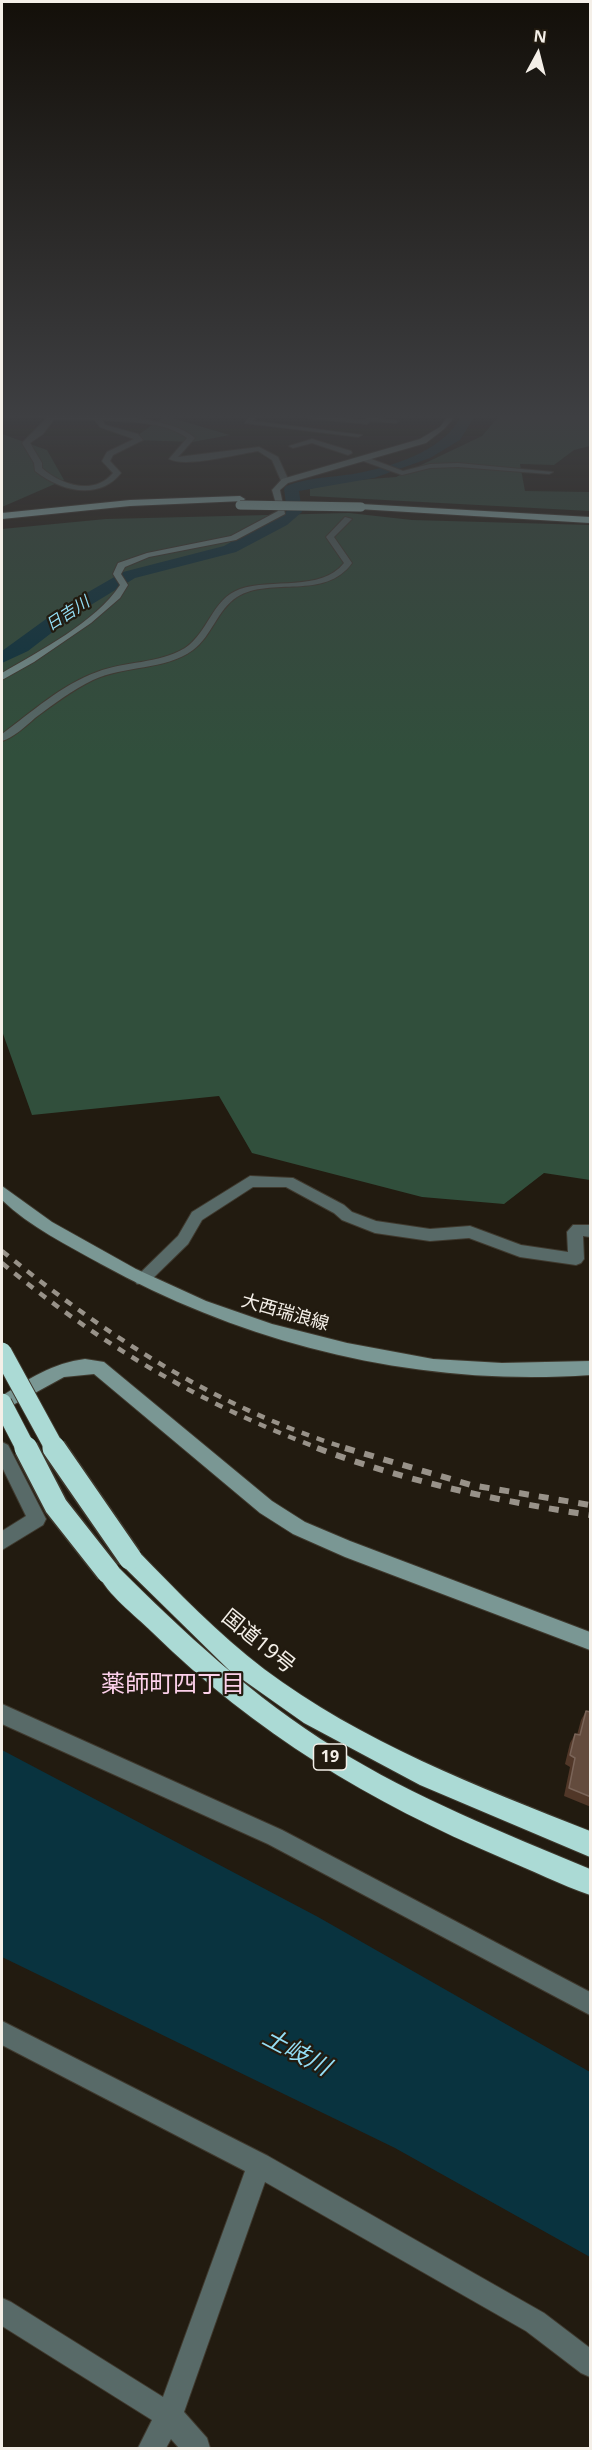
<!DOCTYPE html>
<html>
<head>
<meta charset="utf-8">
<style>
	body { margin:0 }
	#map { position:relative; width:592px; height:2450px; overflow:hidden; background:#221b10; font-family:"Noto Sans",sans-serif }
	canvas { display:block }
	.frame { position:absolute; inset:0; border:3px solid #f4efe8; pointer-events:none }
	.north { position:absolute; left:508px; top:24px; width:60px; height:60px; -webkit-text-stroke:4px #221b10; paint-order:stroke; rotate:7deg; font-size:16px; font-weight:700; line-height:24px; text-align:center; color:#f4efe8 }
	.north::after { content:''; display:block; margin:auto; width:21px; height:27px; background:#f4efe8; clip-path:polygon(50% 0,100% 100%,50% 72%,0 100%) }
</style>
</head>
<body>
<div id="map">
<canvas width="592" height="2450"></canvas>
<div class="frame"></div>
<div class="north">N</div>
</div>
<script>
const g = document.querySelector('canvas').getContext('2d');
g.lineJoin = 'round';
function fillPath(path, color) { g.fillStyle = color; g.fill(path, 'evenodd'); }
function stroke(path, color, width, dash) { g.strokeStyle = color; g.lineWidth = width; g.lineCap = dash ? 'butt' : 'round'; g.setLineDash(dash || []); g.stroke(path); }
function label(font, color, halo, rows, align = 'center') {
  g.font = font + ' "Noto Sans","Noto Sans JP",sans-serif'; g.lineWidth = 4.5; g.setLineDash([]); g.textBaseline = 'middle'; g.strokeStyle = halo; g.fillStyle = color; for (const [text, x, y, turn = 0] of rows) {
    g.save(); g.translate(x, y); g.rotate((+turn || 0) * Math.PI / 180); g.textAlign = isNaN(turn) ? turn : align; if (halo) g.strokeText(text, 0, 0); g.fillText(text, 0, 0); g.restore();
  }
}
fillPath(new Path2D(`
	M 501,414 L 590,414 L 590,446 L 574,450 L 554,465 L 520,464 L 525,491 L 590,492 L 590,511 L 310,496 L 310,489 L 333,482 L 396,477 L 482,436 Z
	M 165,416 L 230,435 L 193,442 L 131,440 Z
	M 2,434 L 47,450 L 64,480 L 2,507 Z
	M 349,513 L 412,520 L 590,525 L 590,1180 L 544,1173 L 504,1204 L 422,1197 L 252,1153 L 219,1096 L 32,1115 L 2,1031 L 2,529 L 106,519 Z`), '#314f3c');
fillPath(new Path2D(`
	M 2,1750 L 318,1917 L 590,2072 L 590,2257 L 395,2148 L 2,1957 Z`), '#09333f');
fillPath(new Path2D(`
	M 462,414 L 476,414 L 460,440 L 430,458 L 374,478 L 299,491 L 302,512 L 287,525 L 236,552 L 135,578 L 76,614 L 28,651 L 2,663 L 2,651 L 64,606 L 123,572 L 224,546 L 287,511 L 284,489 L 286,486 C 311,476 337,478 363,472 C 398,465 447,448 462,414 Z`), '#09333f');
const street = new Path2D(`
	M 4,414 C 47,414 164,409 195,438 L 178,457 L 259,447 L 278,457 L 289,481 L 282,483 L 272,460 L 258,451 C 238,454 185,468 169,459 L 187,438 C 164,421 130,422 102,420 L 105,425 L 138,434 L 143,440 L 113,455 L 110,461 L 121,473 C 99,501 60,491 35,471 L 34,463 L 22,443 L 47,418 ZM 54,419 L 95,420 L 100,427 L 134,439 L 107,452 L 102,461 L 113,473 C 94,496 61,485 42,468 L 42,463 L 30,443 L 43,434 Z
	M 252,414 L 259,414 L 253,421 L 362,435 L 358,437 L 245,423 Z
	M 306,415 L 365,420 L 368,417 L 399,421 L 396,423 L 370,421 L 367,424 L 308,418 Z
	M 312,439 L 351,451 L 352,453 L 348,455 L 312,443 L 293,448 L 289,446 Z
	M 366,457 L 403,471 L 430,464 L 458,463 L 553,472 L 549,474 L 458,467 L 430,468 L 402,475 L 363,461 Z
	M 345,517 L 352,519 L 334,537 L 352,563 C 325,601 271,576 237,597 C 217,610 212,636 193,650 C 164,671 125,665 93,680 C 72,690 54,704 35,718 C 26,726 13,738 2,741 L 2,734 C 32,712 61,685 97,672 C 125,661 158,664 185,648 C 208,633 212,599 240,589 C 271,578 321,592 344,563 L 326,537 Z
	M 250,1176 L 293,1178 L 344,1205 L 352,1212 L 376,1221 L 430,1229 L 470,1226 L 521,1245 L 568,1252 L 567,1232 L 573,1225 L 590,1225 L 590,1237 L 583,1236 L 584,1259 L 581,1263 L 576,1265 L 520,1257 L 469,1238 L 430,1241 L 375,1233 L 342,1220 L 334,1213 L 286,1187 L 253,1187 L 202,1220 L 188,1244 L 147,1284 L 137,1284 L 134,1280 L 137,1276 L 178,1236 L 192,1212 Z
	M 2,1442 L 8,1445 L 46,1519 L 43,1525 L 2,1550 L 2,1531 L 26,1516 L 2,1467 Z
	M 2,1704 L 282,1830 L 590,1992 L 590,2015 L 268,1844 L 2,1724 Z
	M 2,2021 L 268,2156 L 544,2313 L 590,2348 L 590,2377 L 581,2373 L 526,2331 L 265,2182 L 184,2412 L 207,2438 L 210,2448 L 179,2448 L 171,2439 L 166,2448 L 138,2448 L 152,2420 L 2,2326 L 2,2298 L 11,2302 L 163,2397 L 245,2171 L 2,2045 Z`);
const secondary = new Path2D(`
	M 450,414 L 457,414 L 444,429 L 426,443 L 288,483 L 280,490 L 285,514 L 236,540 L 149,557 L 125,567 L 121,574 L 128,585 L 120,598 L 91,623 L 34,662 L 2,680 L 2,673 C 39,651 96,622 120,585 L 113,574 L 118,563 L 147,553 L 231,536 L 278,511 L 272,490 L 282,479 L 420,439 L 440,427 Z
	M 2,1186 L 52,1222 L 136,1269 L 206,1301 L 272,1324 L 347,1343 L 433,1359 L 502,1363 L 590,1361 L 590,1375 C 420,1387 250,1346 101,1264 C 67,1245 30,1227 2,1200 Z
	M 85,1359 L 104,1362 L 272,1501 L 305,1522 L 350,1541 L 590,1632 L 590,1650 L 345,1557 L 293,1534 L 260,1513 L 94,1374 L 64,1377 L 2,1411 L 2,1396 C 28,1379 53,1363 85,1359 Z`);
const highway = new Path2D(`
	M 240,496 L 245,499 L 243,501 L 130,506 L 2,519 L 2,513 L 130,500 Z
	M 361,504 L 590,517 L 590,523 L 358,509 L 356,507 Z
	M 130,1548 L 138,1551 C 178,1592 218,1634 264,1669 C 361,1742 479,1787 590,1831 L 590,1857 L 420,1785 L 304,1723 L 229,1670 L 122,1565 L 119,1558 L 122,1551 Z
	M 108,1561 L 116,1565 C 183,1632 254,1698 335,1748 C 415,1798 504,1833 590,1869 L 590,1895 C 561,1885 531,1870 502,1858 C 370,1802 256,1734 152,1632 C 135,1615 107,1595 97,1572 L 100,1565 Z`);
stroke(street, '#3f392e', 2);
stroke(secondary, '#3f392e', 2);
stroke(highway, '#3f392e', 2);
fillPath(street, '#586a68');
fillPath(secondary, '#7a9794');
fillPath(highway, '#abdad5');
stroke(new Path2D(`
	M 2,1251 C 111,1339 215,1407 349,1449
	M 2,1263 C 101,1345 200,1404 321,1449`), '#989289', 4.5, [8, 8]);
stroke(new Path2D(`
	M 317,1448 C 405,1481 497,1501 590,1515
	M 345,1448 L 471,1485 L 590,1505`), '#989289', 6, [10, 10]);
const highwayBridgeFar2 = new Path2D(`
	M 240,505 L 361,507`);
const highwayBridgeFar1 = new Path2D(`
	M 2,1352 L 55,1449
	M 2,1403 L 26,1449`);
const highwayBridge = new Path2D(`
	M 26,1448 L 56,1506 L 108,1572
	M 54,1448 L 130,1558`);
stroke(highwayBridgeFar2, '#3f392e', 10, []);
stroke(highwayBridgeFar1, '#3f392e', 21, []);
stroke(highwayBridge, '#3f392e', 26, []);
stroke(highwayBridgeFar2, '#abdad5', 9);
stroke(highwayBridgeFar1, '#abdad5', 19);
stroke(highwayBridge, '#abdad5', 23);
fillPath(new Path2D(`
	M 586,1711 L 591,1712 L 591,1807 L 564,1796 L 570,1767 L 565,1764 L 570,1743 L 575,1734 L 577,1735 L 581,1720 Z`), '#513728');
const building = new Path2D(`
	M 586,1711 L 591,1712 L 591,1797 L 569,1788 L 575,1758 L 570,1755 L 575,1734 L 580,1735 Z`);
fillPath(building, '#634b3d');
stroke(building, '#7a6458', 1.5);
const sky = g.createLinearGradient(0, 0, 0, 757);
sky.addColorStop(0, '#130f09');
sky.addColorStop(0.55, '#3e3f42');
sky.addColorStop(1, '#3e3f4200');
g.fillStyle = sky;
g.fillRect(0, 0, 592, 757);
label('italic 16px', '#94ddf4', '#221b10', [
	["日吉川",68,614,-33]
]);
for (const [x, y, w] of [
	[330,1757,33]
]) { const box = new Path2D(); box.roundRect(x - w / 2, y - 13, w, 26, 4.5); g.fillStyle = '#221b10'; g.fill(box); stroke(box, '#f4efe8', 1.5); }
label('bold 16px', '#f4efe8', null, [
	["19",330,1757]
]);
label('18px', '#f4efe8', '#221b10', [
	["大西瑞浪線",285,1313,16]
]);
label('21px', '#f4efe8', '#221b10', [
	["国道19号",258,1642,39]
]);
label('24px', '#fcd0ea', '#221b10', [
	["薬師町四丁目",173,1685]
]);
label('italic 24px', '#94ddf4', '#221b10', [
	["土岐川",296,2053,28]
]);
</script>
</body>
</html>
